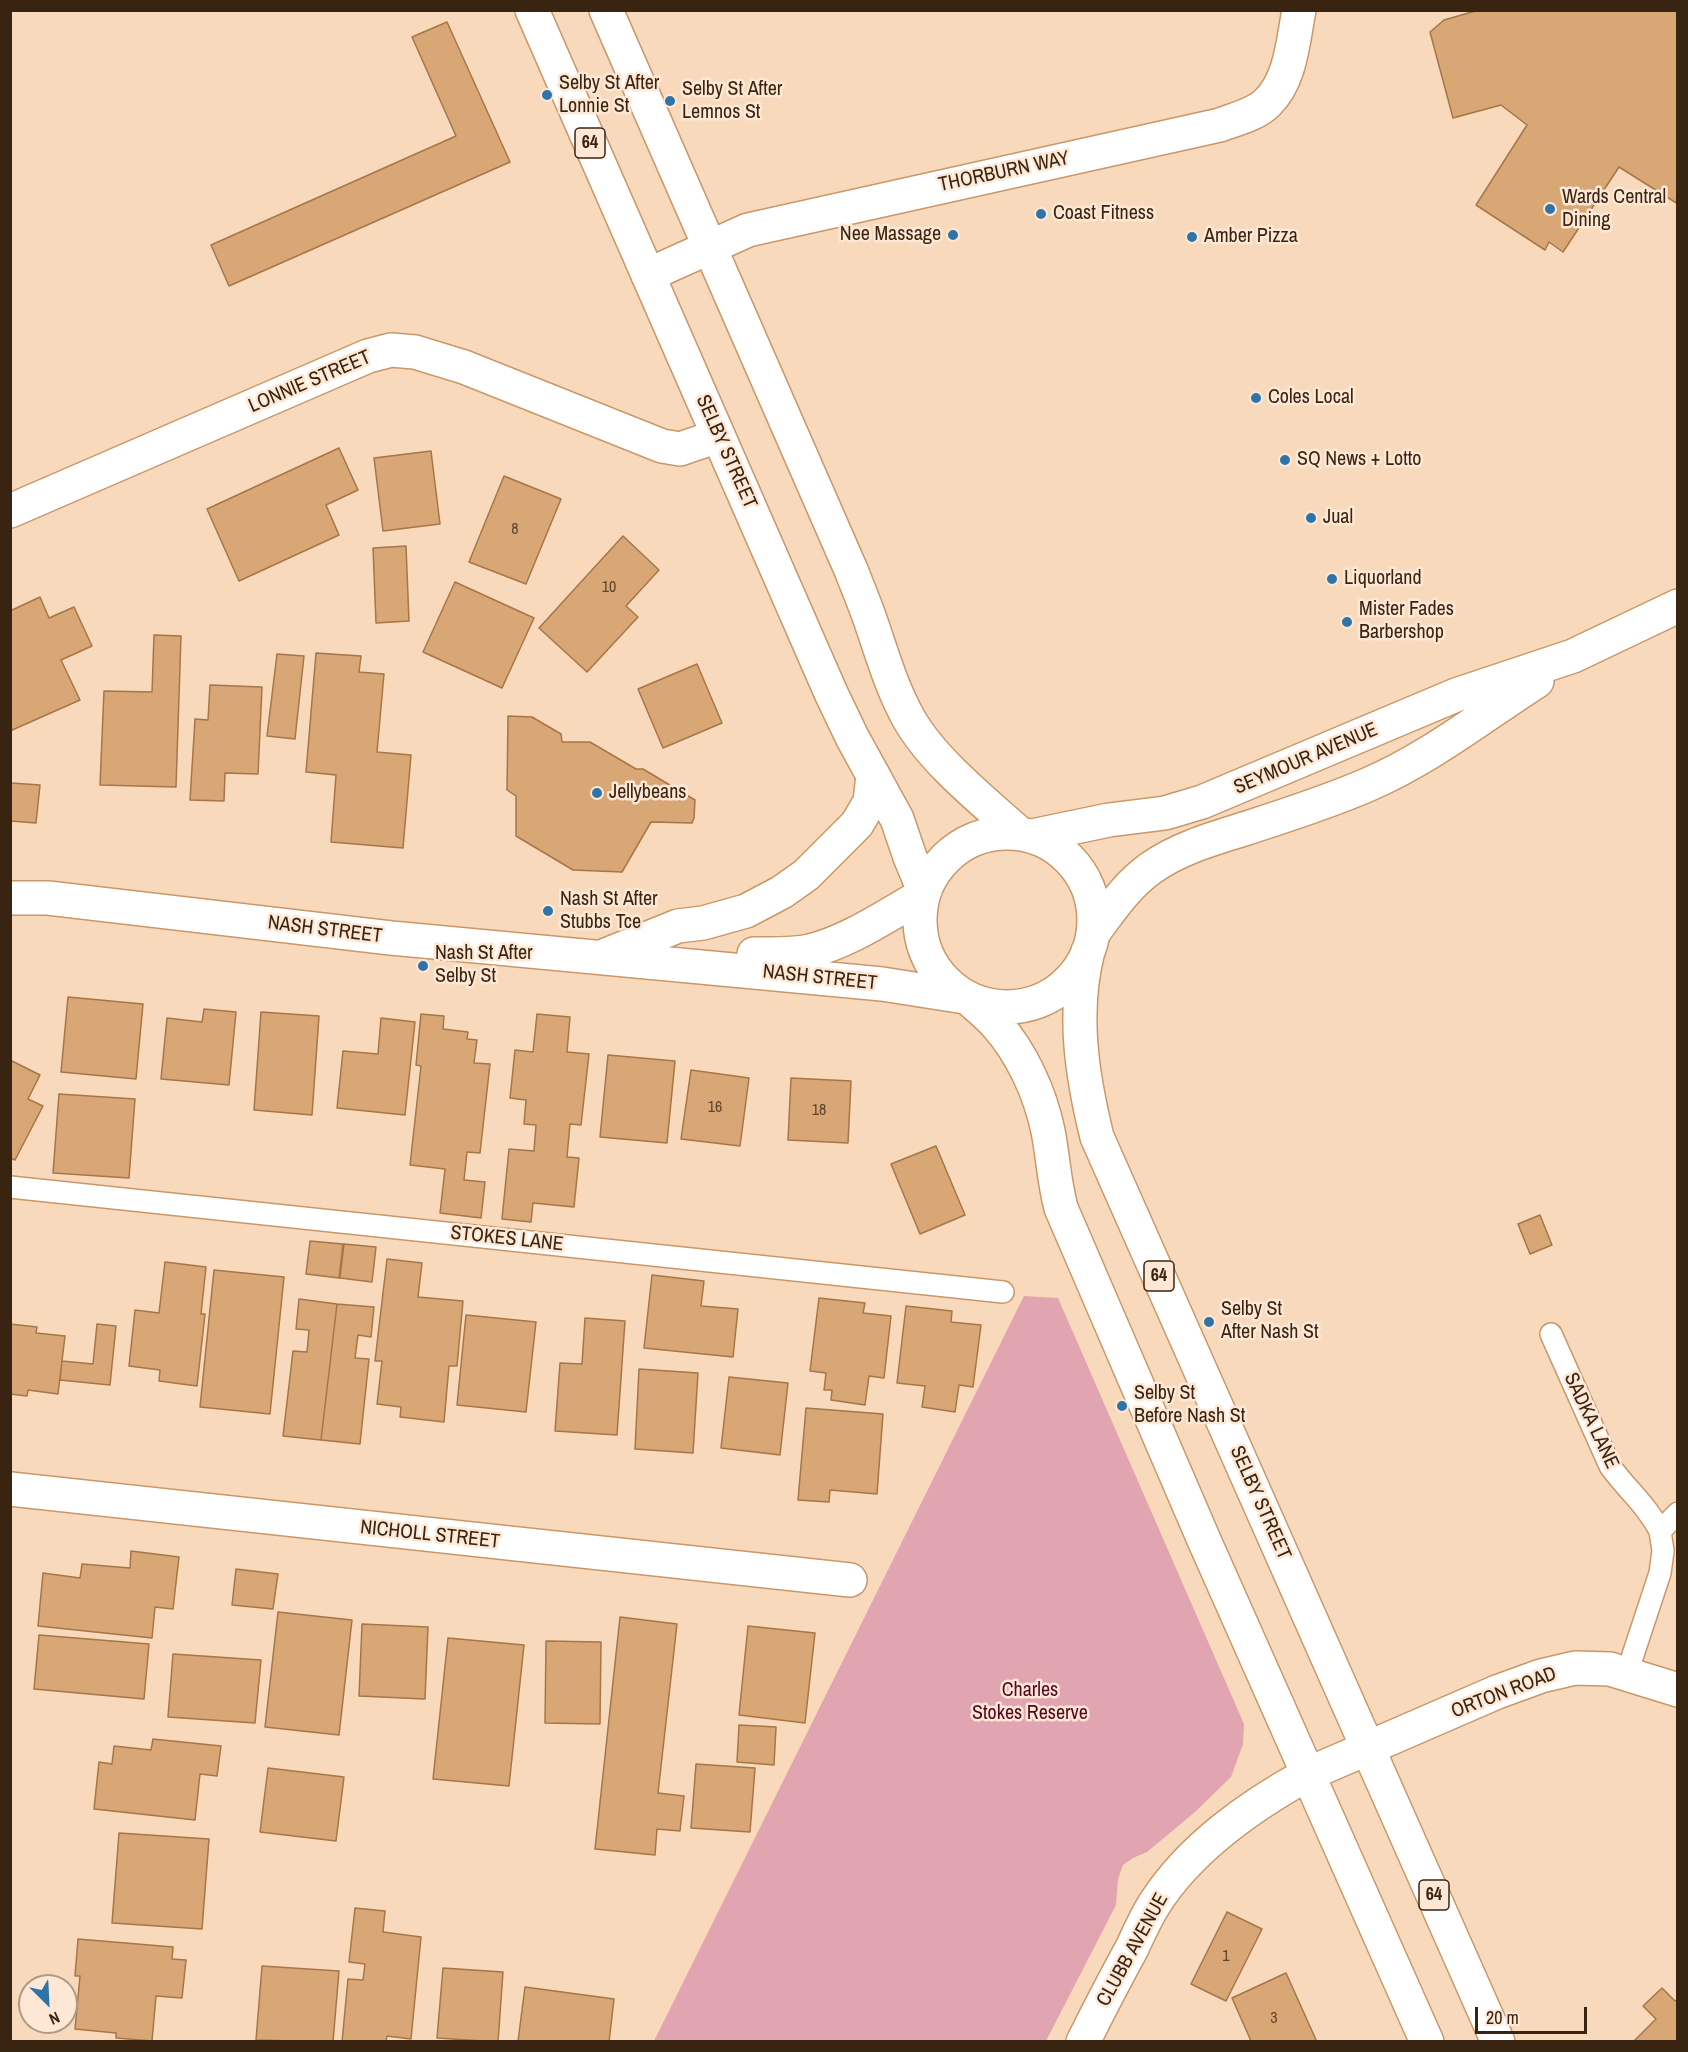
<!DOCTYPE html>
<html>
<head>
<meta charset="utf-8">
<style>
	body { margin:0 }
	#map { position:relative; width:1688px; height:2052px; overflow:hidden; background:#f9d9bc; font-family:"Archivo Narrow",sans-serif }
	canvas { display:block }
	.frame { position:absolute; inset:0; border:12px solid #382410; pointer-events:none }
	.north { position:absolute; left:18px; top:1974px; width:60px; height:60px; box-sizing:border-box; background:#fee8d5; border:2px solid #af9a86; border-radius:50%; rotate:156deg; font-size:16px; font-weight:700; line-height:24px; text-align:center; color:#382410 }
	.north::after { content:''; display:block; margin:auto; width:21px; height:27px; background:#2e74a9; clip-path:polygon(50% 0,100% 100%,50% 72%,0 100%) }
	.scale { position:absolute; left:1475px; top:2007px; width:112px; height:27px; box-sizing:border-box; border:3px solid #382410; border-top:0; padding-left:8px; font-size:18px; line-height:21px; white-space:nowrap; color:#382410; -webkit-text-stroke:4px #fee8d5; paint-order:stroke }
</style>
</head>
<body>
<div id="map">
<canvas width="1688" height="2052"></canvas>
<div class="frame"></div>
<div class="north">N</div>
<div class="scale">20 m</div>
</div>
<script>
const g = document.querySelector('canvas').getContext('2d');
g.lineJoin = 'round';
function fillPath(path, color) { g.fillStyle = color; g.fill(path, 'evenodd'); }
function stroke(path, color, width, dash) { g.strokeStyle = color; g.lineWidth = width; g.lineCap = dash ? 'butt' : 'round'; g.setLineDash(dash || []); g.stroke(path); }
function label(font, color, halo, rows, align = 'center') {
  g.font = font + ' "Archivo Narrow",sans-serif'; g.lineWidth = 5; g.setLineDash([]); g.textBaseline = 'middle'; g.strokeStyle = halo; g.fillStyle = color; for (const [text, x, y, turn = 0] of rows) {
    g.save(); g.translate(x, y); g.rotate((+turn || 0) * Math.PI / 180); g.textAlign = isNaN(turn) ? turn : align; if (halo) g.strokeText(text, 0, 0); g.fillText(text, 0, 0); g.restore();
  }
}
fillPath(new Path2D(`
	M 1024,1296 L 1058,1298 L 1244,1724 L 1243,1744 L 1231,1777 L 1195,1812 L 1147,1852 L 1133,1858 L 1123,1865 L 1118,1879 L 1116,1905 L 1046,2041 L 654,2041 Z`), '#e1a4b1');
const building = new Path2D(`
	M 1479,10 L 1678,10 L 1678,204 L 1619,167 L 1563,252 L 1549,242 L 1545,250 L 1476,205 L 1527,125 L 1501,105 L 1453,118 L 1430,32 L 1444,20 Z
	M 447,22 L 510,162 L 229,286 L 211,245 L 456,136 L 412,37 Z
	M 339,448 L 358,490 L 326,505 L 339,535 L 239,581 L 207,509 Z
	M 431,451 L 440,524 L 383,531 L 374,458 Z
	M 504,476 L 561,499 L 526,584 L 469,562 Z
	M 623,536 L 659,570 L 626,606 L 638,617 L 587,672 L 539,628 Z
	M 406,546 L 409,621 L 376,623 L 373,548 Z
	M 455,582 L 534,618 L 502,688 L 423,652 Z
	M 40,597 L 49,618 L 74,607 L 92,646 L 61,660 L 80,700 L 10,731 L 10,611 Z
	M 154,635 L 181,636 L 176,787 L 100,785 L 104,691 L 152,692 Z
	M 316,653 L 361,656 L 359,672 L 384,674 L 377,752 L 411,755 L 403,848 L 331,842 L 336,775 L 306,772 Z
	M 277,654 L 304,656 L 295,739 L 267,736 Z
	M 697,664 L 722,723 L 663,748 L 638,689 Z
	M 210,685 L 262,687 L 258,774 L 225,773 L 224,801 L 190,800 L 195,719 L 208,720 Z
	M 508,716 L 532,717 L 561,734 L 562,742 L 590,742 L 636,769 L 643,769 L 695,800 L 694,818 L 692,823 L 651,822 L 622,872 L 573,870 L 516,836 L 516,796 L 507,790 Z
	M 10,781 L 12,783 L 40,785 L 36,823 L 10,821 Z
	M 68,997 L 143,1004 L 136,1079 L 61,1072 Z
	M 204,1009 L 236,1012 L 229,1085 L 161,1079 L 167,1018 L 202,1022 Z
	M 261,1012 L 319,1016 L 312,1115 L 254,1110 Z
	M 421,1014 L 444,1016 L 443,1029 L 468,1032 L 467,1039 L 477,1040 L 474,1063 L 490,1064 L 480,1153 L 467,1152 L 464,1180 L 485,1182 L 481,1218 L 440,1213 L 445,1169 L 410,1165 L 421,1066 L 416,1065 Z
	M 537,1014 L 570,1017 L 567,1052 L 589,1054 L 581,1125 L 570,1124 L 567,1157 L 579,1158 L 574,1207 L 533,1203 L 531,1222 L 502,1219 L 509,1149 L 534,1151 L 536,1125 L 524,1124 L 526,1100 L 510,1098 L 515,1050 L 533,1052 Z
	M 381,1018 L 415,1022 L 405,1115 L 337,1108 L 343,1051 L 378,1054 Z
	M 608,1055 L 675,1061 L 667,1143 L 600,1137 Z
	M 10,1060 L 40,1075 L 28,1099 L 43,1106 L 15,1160 L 10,1158 Z
	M 691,1070 L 749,1078 L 740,1146 L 681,1139 Z
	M 791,1078 L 851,1081 L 848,1143 L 788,1140 Z
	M 59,1094 L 135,1099 L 129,1178 L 53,1173 Z
	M 936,1146 L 965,1215 L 920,1234 L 891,1164 Z
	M 1540,1215 L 1552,1245 L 1530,1254 L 1518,1224 Z
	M 310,1241 L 343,1244 L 339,1278 L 306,1274 Z
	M 344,1244 L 376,1247 L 372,1282 L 340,1278 Z
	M 387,1259 L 422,1263 L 418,1297 L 463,1301 L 457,1366 L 449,1366 L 444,1422 L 400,1417 L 401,1407 L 377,1404 L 382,1361 L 375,1361 Z
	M 165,1262 L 206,1267 L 201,1314 L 205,1314 L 197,1386 L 159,1381 L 160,1370 L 129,1366 L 135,1310 L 159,1313 Z
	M 214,1270 L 284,1277 L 270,1414 L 200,1407 Z
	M 652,1275 L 704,1281 L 701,1306 L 738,1309 L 733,1357 L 644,1348 Z
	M 819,1298 L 865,1303 L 863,1313 L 891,1316 L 884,1378 L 869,1376 L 865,1405 L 831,1400 L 832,1390 L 824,1390 L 826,1373 L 810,1371 Z
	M 299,1299 L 337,1304 L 321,1440 L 283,1436 L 293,1351 L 307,1352 L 309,1330 L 296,1329 Z
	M 337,1304 L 374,1307 L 371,1337 L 358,1335 L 355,1358 L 369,1359 L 360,1444 L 321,1440 Z
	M 906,1306 L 952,1311 L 951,1322 L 981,1325 L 973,1387 L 959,1385 L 955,1412 L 922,1407 L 925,1386 L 897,1383 Z
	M 466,1315 L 536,1322 L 526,1412 L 457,1405 Z
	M 585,1318 L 625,1321 L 617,1435 L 555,1431 L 560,1363 L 582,1364 Z
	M 10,1324 L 37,1327 L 36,1333 L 65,1336 L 58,1394 L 28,1390 L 27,1396 L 10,1394 Z
	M 97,1324 L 116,1326 L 110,1385 L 60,1380 L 62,1361 L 93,1364 Z
	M 639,1369 L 698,1373 L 693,1453 L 635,1449 Z
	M 729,1377 L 788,1383 L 780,1455 L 721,1448 Z
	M 806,1408 L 883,1414 L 877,1494 L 830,1490 L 829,1502 L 798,1500 Z
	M 131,1551 L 179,1557 L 173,1609 L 155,1607 L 152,1638 L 38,1626 L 43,1573 L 80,1578 L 82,1564 L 130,1568 Z
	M 236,1569 L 278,1574 L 273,1609 L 232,1605 Z
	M 278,1612 L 352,1620 L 339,1735 L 265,1727 Z
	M 620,1617 L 677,1624 L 658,1793 L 684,1796 L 680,1831 L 657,1829 L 655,1855 L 595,1849 Z
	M 362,1624 L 428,1627 L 425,1699 L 359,1696 Z
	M 748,1626 L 815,1633 L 805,1723 L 739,1715 Z
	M 39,1635 L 149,1644 L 144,1699 L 34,1689 Z
	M 448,1638 L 524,1645 L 509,1786 L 433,1779 Z
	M 546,1641 L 601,1642 L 600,1724 L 545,1723 Z
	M 173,1654 L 261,1660 L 255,1723 L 168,1717 Z
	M 739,1725 L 776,1727 L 774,1765 L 737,1762 Z
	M 153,1739 L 221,1746 L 217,1776 L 200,1774 L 195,1820 L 94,1809 L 99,1762 L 112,1764 L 114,1746 L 151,1750 Z
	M 696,1764 L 755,1768 L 750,1832 L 691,1828 Z
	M 268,1768 L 344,1777 L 336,1841 L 260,1832 Z
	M 119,1833 L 209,1839 L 202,1929 L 112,1923 Z
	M 355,1908 L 385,1911 L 383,1932 L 421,1937 L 411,2039 L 387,2036 L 386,2042 L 342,2042 L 348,1979 L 363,1980 L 365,1964 L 349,1962 Z
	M 1227,1912 L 1262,1929 L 1226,2001 L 1191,1984 Z
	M 78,1939 L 173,1947 L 172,1959 L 186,1960 L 182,1998 L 156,1996 L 152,2041 L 116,2038 L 116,2033 L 75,2029 L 80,1976 L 75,1976 Z
	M 262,1966 L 339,1971 L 333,2042 L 256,2040 Z
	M 443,1968 L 503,1972 L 498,2042 L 437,2038 Z
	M 1286,1973 L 1317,2042 L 1249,2042 L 1251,2041 L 1232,1998 Z
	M 525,1987 L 614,1999 L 609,2042 L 518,2041 Z
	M 1662,1988 L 1675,2001 L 1678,1999 L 1678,2042 L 1633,2042 L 1656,2019 L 1643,2006 Z`);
fillPath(building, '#d9a676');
stroke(building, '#a67647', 1.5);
const service = new Path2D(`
	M 10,1187 L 1003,1292
	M 1551,1334 L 1610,1466 C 1627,1490 1646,1504 1660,1531
	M 1627,1673 L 1660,1573 L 1663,1551 L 1660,1531 L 1678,1513`);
const minor = new Path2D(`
	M 648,275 L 748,230 L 1220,125 C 1235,119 1255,115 1267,103 C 1291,80 1293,41 1299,10
	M 10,511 L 368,356 L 391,350 L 415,352 L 464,367 L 662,446 L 680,449 L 718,436
	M 1032,836 L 1109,820 L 1165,813 L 1202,802 L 1456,695 L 1573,656 L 1678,606
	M 1094,932 C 1111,909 1127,885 1151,868 C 1179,848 1215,838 1247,828 C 1287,815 1328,802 1367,785 C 1428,759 1481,717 1537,681
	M 10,1489 L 850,1580
	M 1083,2042 C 1099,2010 1115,1979 1132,1948 C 1139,1933 1146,1917 1155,1903 C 1191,1847 1250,1806 1308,1774 L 1497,1692 L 1541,1676 L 1575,1668 L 1610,1669 L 1678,1690`);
const secondary = new Path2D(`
	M 10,898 L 48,898 L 391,938 L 882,984 L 965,997
	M 754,954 C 772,954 791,955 810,951 C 850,941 887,915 923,895
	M 606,955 L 678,926 L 703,923 L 746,911 L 782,892 L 806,875 L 857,824 L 870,802 L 873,775`);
const primary = new Path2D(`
	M 532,10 L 831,693 L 852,737 L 897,819 L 910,857 L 924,891
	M 606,10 L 851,570 C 858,588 866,607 872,625 C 883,657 892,689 909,719 C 932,760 983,801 1019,833
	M920 920a87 87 0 1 1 174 0a87 87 0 1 1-174 0Z
	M 1088,951 C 1072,1013 1082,1076 1097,1137 L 1498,2042
	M 969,999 C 978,1007 988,1015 996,1024 C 1022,1053 1040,1093 1048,1131 C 1053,1156 1054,1182 1061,1208 L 1204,1540 L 1427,2042`);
stroke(service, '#c99868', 24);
stroke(minor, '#c99868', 36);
stroke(secondary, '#c99868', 36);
stroke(primary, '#c99868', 36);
stroke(service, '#fff', 21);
stroke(minor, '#fff', 33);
stroke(secondary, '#fff', 33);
stroke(primary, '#fff', 33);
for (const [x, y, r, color] of [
	[547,95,6,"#2e74a9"],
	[670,101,6,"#2e74a9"],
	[1550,209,6,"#2e74a9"],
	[1041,214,6,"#2e74a9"],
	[953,235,6,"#2e74a9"],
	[1192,237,6,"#2e74a9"],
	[1256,398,6,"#2e74a9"],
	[1285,460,6,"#2e74a9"],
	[1311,518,6,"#2e74a9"],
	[1332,579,6,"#2e74a9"],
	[1347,622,6,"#2e74a9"],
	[597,793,6,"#2e74a9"],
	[548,911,6,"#2e74a9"],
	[423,966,6,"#2e74a9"],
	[1209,1322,6,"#2e74a9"],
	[1122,1406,6,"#2e74a9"]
]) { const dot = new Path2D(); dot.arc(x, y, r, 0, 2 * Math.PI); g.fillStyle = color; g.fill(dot); stroke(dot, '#fee8d5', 2); }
label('16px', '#60442a', null, [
	["8",515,530],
	["10",609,588],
	["16",715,1108],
	["18",819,1111],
	["1",1226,1957],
	["3",1274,2019]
]);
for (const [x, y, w] of [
	[590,143,30],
	[1159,1276,30],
	[1434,1895,30]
]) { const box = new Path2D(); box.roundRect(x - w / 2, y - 15, w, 30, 4.5); g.fillStyle = '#fee8d5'; g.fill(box); stroke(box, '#382410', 1.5); }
label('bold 18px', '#382410', null, [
	["64",590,143],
	["64",1159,1276],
	["64",1434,1895]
]);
label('20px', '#382410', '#fee8d5', [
	["Selby St After",559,84],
	["Lonnie St",559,107],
	["Selby St After",682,90],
	["Lemnos St",682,113],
	["Wards Central",1562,198],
	["Dining",1562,221],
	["Coast Fitness",1053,214],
	["Nee Massage",941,235,"right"],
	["Amber Pizza",1204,237],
	["Coles Local",1268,398],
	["SQ News + Lotto",1297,460],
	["Jual",1323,518],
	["Liquorland",1344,579],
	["Mister Fades",1359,610],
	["Barbershop",1359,633],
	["Jellybeans",609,793],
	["Nash St After",560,900],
	["Stubbs Tce",560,923],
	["Nash St After",435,954],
	["Selby St",435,977],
	["Selby St",1221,1310],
	["After Nash St",1221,1333],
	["Selby St",1134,1394],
	["Before Nash St",1134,1417]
], 'left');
label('20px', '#382410', '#fee8d5', [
	["THORBURN WAY",1004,172,-12],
	["LONNIE STREET",310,382,-23],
	["SELBY STREET",726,452,66],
	["SEYMOUR AVENUE",1306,759,-23],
	["NASH STREET",325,930,7],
	["NASH STREET",820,978,6],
	["STOKES LANE",507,1239,6],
	["SADKA LANE",1591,1421,65],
	["SELBY STREET",1260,1503,66],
	["NICHOLL STREET",430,1535,6],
	["ORTON ROAD",1504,1693,-21],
	["CLUBB AVENUE",1133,1950,-61]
]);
label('20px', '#530524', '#fee8d5', [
	["Charles",1030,1691],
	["Stokes Reserve",1030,1714]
]);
</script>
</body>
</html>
